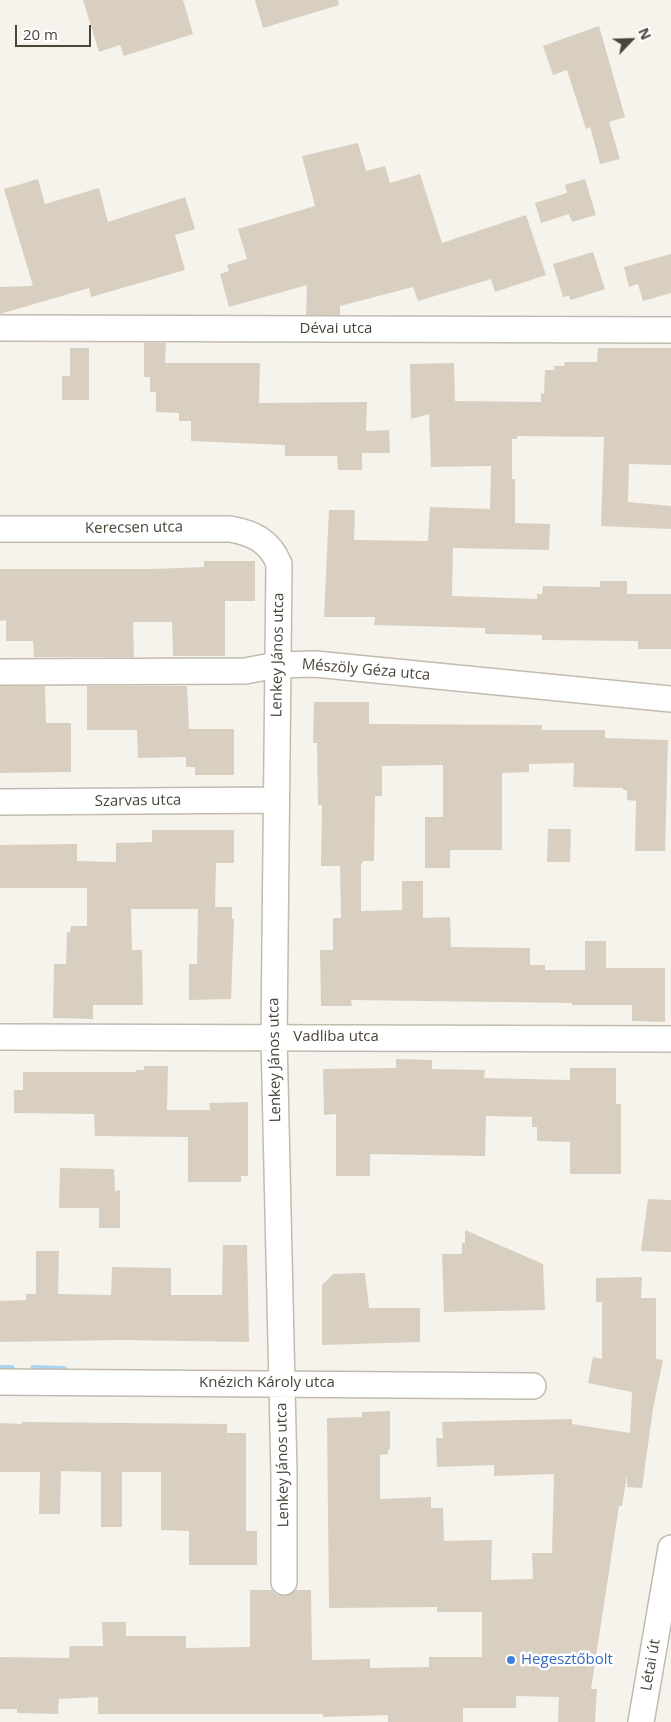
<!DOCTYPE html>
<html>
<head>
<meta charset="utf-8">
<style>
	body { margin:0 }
	#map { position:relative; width:671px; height:1722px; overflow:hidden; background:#f6f3ec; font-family:"Open Sans",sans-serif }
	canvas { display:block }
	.north { position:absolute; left:606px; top:15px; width:50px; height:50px; -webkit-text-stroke:4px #fff; paint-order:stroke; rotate:66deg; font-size:14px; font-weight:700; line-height:20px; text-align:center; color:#4b4439 }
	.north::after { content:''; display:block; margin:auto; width:18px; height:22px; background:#4b4439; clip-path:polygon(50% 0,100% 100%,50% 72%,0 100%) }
	.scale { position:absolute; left:15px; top:25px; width:76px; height:22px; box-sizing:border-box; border:2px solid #4b4439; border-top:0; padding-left:6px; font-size:15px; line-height:18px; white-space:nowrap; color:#4b4439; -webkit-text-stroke:4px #fff; paint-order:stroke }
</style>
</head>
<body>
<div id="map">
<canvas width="671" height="1722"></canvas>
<div class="north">N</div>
<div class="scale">20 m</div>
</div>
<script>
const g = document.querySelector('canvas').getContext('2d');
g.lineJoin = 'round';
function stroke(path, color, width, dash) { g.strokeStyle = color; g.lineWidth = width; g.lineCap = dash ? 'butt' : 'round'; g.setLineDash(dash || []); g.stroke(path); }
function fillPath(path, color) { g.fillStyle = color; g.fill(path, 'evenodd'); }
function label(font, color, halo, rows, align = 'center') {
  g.font = font + ' "Open Sans",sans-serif'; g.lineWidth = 5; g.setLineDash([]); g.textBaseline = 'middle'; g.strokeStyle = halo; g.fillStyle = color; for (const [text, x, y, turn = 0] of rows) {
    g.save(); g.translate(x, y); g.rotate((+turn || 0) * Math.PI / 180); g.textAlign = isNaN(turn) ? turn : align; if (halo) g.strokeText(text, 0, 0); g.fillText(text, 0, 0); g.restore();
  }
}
stroke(new Path2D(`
	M 0,1369 L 11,1369
	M 34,1369 L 63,1370`), '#a9d4f2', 8);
fillPath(new Path2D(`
	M 83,0 L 183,0 L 193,34 L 124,56 L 120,45 L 99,52 Z
	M 255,0 L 338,0 L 339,5 L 263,28 Z
	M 599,26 L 625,117 L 609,122 L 620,159 L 600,164 L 590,127 L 586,129 L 567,70 L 553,75 L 543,46 Z
	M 358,143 L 366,171 L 385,166 L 390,183 L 420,174 L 442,243 L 526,215 L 546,275 L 495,292 L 491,279 L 418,301 L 413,287 L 340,306 L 340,315 L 306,315 L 307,285 L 229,307 L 220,274 L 229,271 L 227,265 L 247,259 L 238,229 L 315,206 L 302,156 Z
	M 38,179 L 45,204 L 99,188 L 108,222 L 185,197 L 195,229 L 175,235 L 185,270 L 91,297 L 89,288 L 0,314 L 0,287 L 33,286 L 4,189 Z
	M 585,179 L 596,215 L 572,222 L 569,214 L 541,223 L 535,203 L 567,193 L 565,185 Z
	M 593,252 L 605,289 L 571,300 L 569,296 L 563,297 L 553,264 Z
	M 671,254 L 671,293 L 643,301 L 638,284 L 629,287 L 624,267 Z
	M 144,343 L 166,343 L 165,363 L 260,363 L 259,403 L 367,402 L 366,431 L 389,430 L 390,453 L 362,453 L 362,470 L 338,470 L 337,456 L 285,456 L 285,445 L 191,441 L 191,421 L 179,421 L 179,413 L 156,412 L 156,392 L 150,392 L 150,377 L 144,377 Z
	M 70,348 L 89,348 L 89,400 L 62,400 L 62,376 L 70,376 Z
	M 598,348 L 671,348 L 671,465 L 629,464 L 628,502 L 671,506 L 671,529 L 601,526 L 604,437 L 517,436 L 517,439 L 512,439 L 512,479 L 515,479 L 515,523 L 550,524 L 549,550 L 453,548 L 452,596 L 537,599 L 537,594 L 542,594 L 543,586 L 600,587 L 600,581 L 627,581 L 627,594 L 671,594 L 671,649 L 638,649 L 638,641 L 542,640 L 542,635 L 485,634 L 485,628 L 374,625 L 375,617 L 324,617 L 329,510 L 355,510 L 354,540 L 428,541 L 430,507 L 490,509 L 491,466 L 431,467 L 429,414 L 411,419 L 410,364 L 454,363 L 455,401 L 541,402 L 541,393 L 544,394 L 545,370 L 554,370 L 554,366 L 564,366 L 565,362 L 597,362 Z
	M 204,561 L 255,561 L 255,601 L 225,601 L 225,656 L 173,656 L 172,622 L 133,622 L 134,657 L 34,657 L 33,641 L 6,641 L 6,620 L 0,621 L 0,569 L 152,569 L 204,567 Z
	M 0,686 L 45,686 L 46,723 L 71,723 L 71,772 L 0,773 Z
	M 87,686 L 187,686 L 189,729 L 234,729 L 234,775 L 195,775 L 195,767 L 186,767 L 186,757 L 138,758 L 137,730 L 87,730 Z
	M 314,702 L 369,702 L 369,724 L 542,725 L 542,730 L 605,730 L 605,738 L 668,740 L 665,851 L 635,851 L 636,801 L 627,800 L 627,790 L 623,790 L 623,788 L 573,787 L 574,763 L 529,764 L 529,772 L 502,773 L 502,850 L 450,850 L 450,868 L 425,868 L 425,817 L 443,817 L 443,765 L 382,766 L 382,796 L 375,796 L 374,861 L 363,861 L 361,866 L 361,911 L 402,910 L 402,881 L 423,881 L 423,918 L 450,917 L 451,947 L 530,948 L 530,965 L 545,965 L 545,970 L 585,970 L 585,941 L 606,941 L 606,968 L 665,968 L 665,1022 L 632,1021 L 632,1005 L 572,1005 L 572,1003 L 351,1000 L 352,1006 L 321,1006 L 320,950 L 333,950 L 333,918 L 341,918 L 340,866 L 321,866 L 322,805 L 318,805 L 317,743 L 313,743 Z
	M 548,829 L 571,829 L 570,862 L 547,862 Z
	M 152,830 L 234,830 L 234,863 L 216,863 L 215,907 L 232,907 L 232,919 L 234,919 L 231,999 L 189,1000 L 189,964 L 197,964 L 198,909 L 131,909 L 132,950 L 142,950 L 143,1005 L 93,1005 L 93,1019 L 53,1018 L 54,964 L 66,964 L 67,932 L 70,932 L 71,926 L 87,926 L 87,888 L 0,888 L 0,845 L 77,844 L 77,861 L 116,862 L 116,843 L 152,842 Z
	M 396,1059 L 432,1060 L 432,1069 L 485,1070 L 484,1078 L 570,1080 L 570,1068 L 616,1068 L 616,1104 L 621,1104 L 621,1174 L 570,1174 L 570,1142 L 537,1141 L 537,1127 L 532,1127 L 532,1117 L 486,1116 L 485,1156 L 370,1154 L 370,1176 L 336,1176 L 336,1114 L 324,1115 L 323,1069 L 396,1068 Z
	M 144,1066 L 168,1066 L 167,1110 L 210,1110 L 209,1103 L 248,1102 L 248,1176 L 241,1176 L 241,1182 L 188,1182 L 188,1137 L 95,1136 L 94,1114 L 14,1113 L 14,1090 L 23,1090 L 23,1072 L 136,1072 L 136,1070 L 144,1070 Z
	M 60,1168 L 114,1169 L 115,1191 L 120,1190 L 120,1228 L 99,1228 L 99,1208 L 59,1208 Z
	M 648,1199 L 671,1200 L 671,1252 L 641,1251 Z
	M 465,1230 L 543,1264 L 545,1310 L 444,1312 L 442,1254 L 462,1254 L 462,1243 L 465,1243 Z
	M 223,1245 L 247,1245 L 249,1342 L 122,1340 L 0,1342 L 0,1301 L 26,1300 L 26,1294 L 36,1294 L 36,1251 L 59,1251 L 58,1294 L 111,1295 L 112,1267 L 171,1268 L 171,1295 L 222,1295 Z
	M 365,1273 L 369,1308 L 420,1308 L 420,1342 L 322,1345 L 322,1285 L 333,1274 Z
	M 642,1277 L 641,1298 L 656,1298 L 656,1359 L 663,1360 L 653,1409 L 642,1488 L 627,1487 L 627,1475 L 622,1506 L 619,1506 L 591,1689 L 597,1689 L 595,1722 L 558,1722 L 559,1697 L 516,1696 L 516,1708 L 463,1708 L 463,1722 L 388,1722 L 388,1715 L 323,1717 L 323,1714 L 98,1714 L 98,1697 L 59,1699 L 58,1714 L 17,1713 L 17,1709 L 0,1709 L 0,1657 L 69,1658 L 70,1646 L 103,1646 L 102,1622 L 126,1622 L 126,1636 L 186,1636 L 186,1648 L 250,1647 L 250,1590 L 272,1590 L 277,1595 L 284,1596 L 296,1590 L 311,1590 L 312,1660 L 370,1659 L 370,1668 L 429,1667 L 429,1657 L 482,1657 L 482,1612 L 437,1612 L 437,1607 L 329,1608 L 327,1418 L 362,1417 L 362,1412 L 390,1411 L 390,1450 L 388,1450 L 388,1454 L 380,1455 L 380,1499 L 431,1497 L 431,1508 L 443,1508 L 444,1541 L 492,1540 L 491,1580 L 533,1579 L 532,1553 L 552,1553 L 554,1474 L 494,1476 L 494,1465 L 437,1467 L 436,1438 L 443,1438 L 442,1422 L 473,1421 L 572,1419 L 572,1424 L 630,1433 L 632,1392 L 588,1383 L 593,1357 L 602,1359 L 602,1302 L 596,1302 L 596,1278 Z
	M 22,1422 L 227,1424 L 227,1433 L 246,1433 L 246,1531 L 257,1531 L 257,1565 L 189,1565 L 189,1531 L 161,1530 L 161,1472 L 122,1472 L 122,1527 L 101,1527 L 101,1472 L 61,1471 L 60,1514 L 39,1514 L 40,1472 L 0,1472 L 0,1423 L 22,1424 Z`), '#d8cfc1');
const street = new Path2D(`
	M 0,328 L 671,330
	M 0,529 L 230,529 C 253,533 270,541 279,564 L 274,1037 L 284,1474 L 284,1582
	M 0,672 L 245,671 L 277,665 L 315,664 L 671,699
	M 0,802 L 276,800
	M 0,1037 L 671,1039
	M 0,1382 L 533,1386
	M 641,1722 L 671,1548`);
stroke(street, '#c2bbae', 28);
stroke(street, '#fff', 25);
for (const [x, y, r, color] of [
	[511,1660,5,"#3f7fe0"]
]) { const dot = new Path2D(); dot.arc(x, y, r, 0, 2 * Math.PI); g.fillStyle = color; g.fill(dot); stroke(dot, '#fff', 2); }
label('15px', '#4b4439', '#fff', [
	["Dévai utca",336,329],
	["Kerecsen utca",134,528,-1],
	["Lenkey János utca",278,655,-89],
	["Mészöly Géza utca",366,670,5],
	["Szarvas utca",138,801,-1],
	["Vadliba utca",336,1037],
	["Lenkey János utca",275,1060,-91],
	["Knézich Károly utca",267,1383],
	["Lenkey János utca",283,1465,-91],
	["Létai út",651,1665,-80]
]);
label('15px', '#366cbe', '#fff', [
	["Hegesztőbolt",521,1660]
], 'left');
</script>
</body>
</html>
